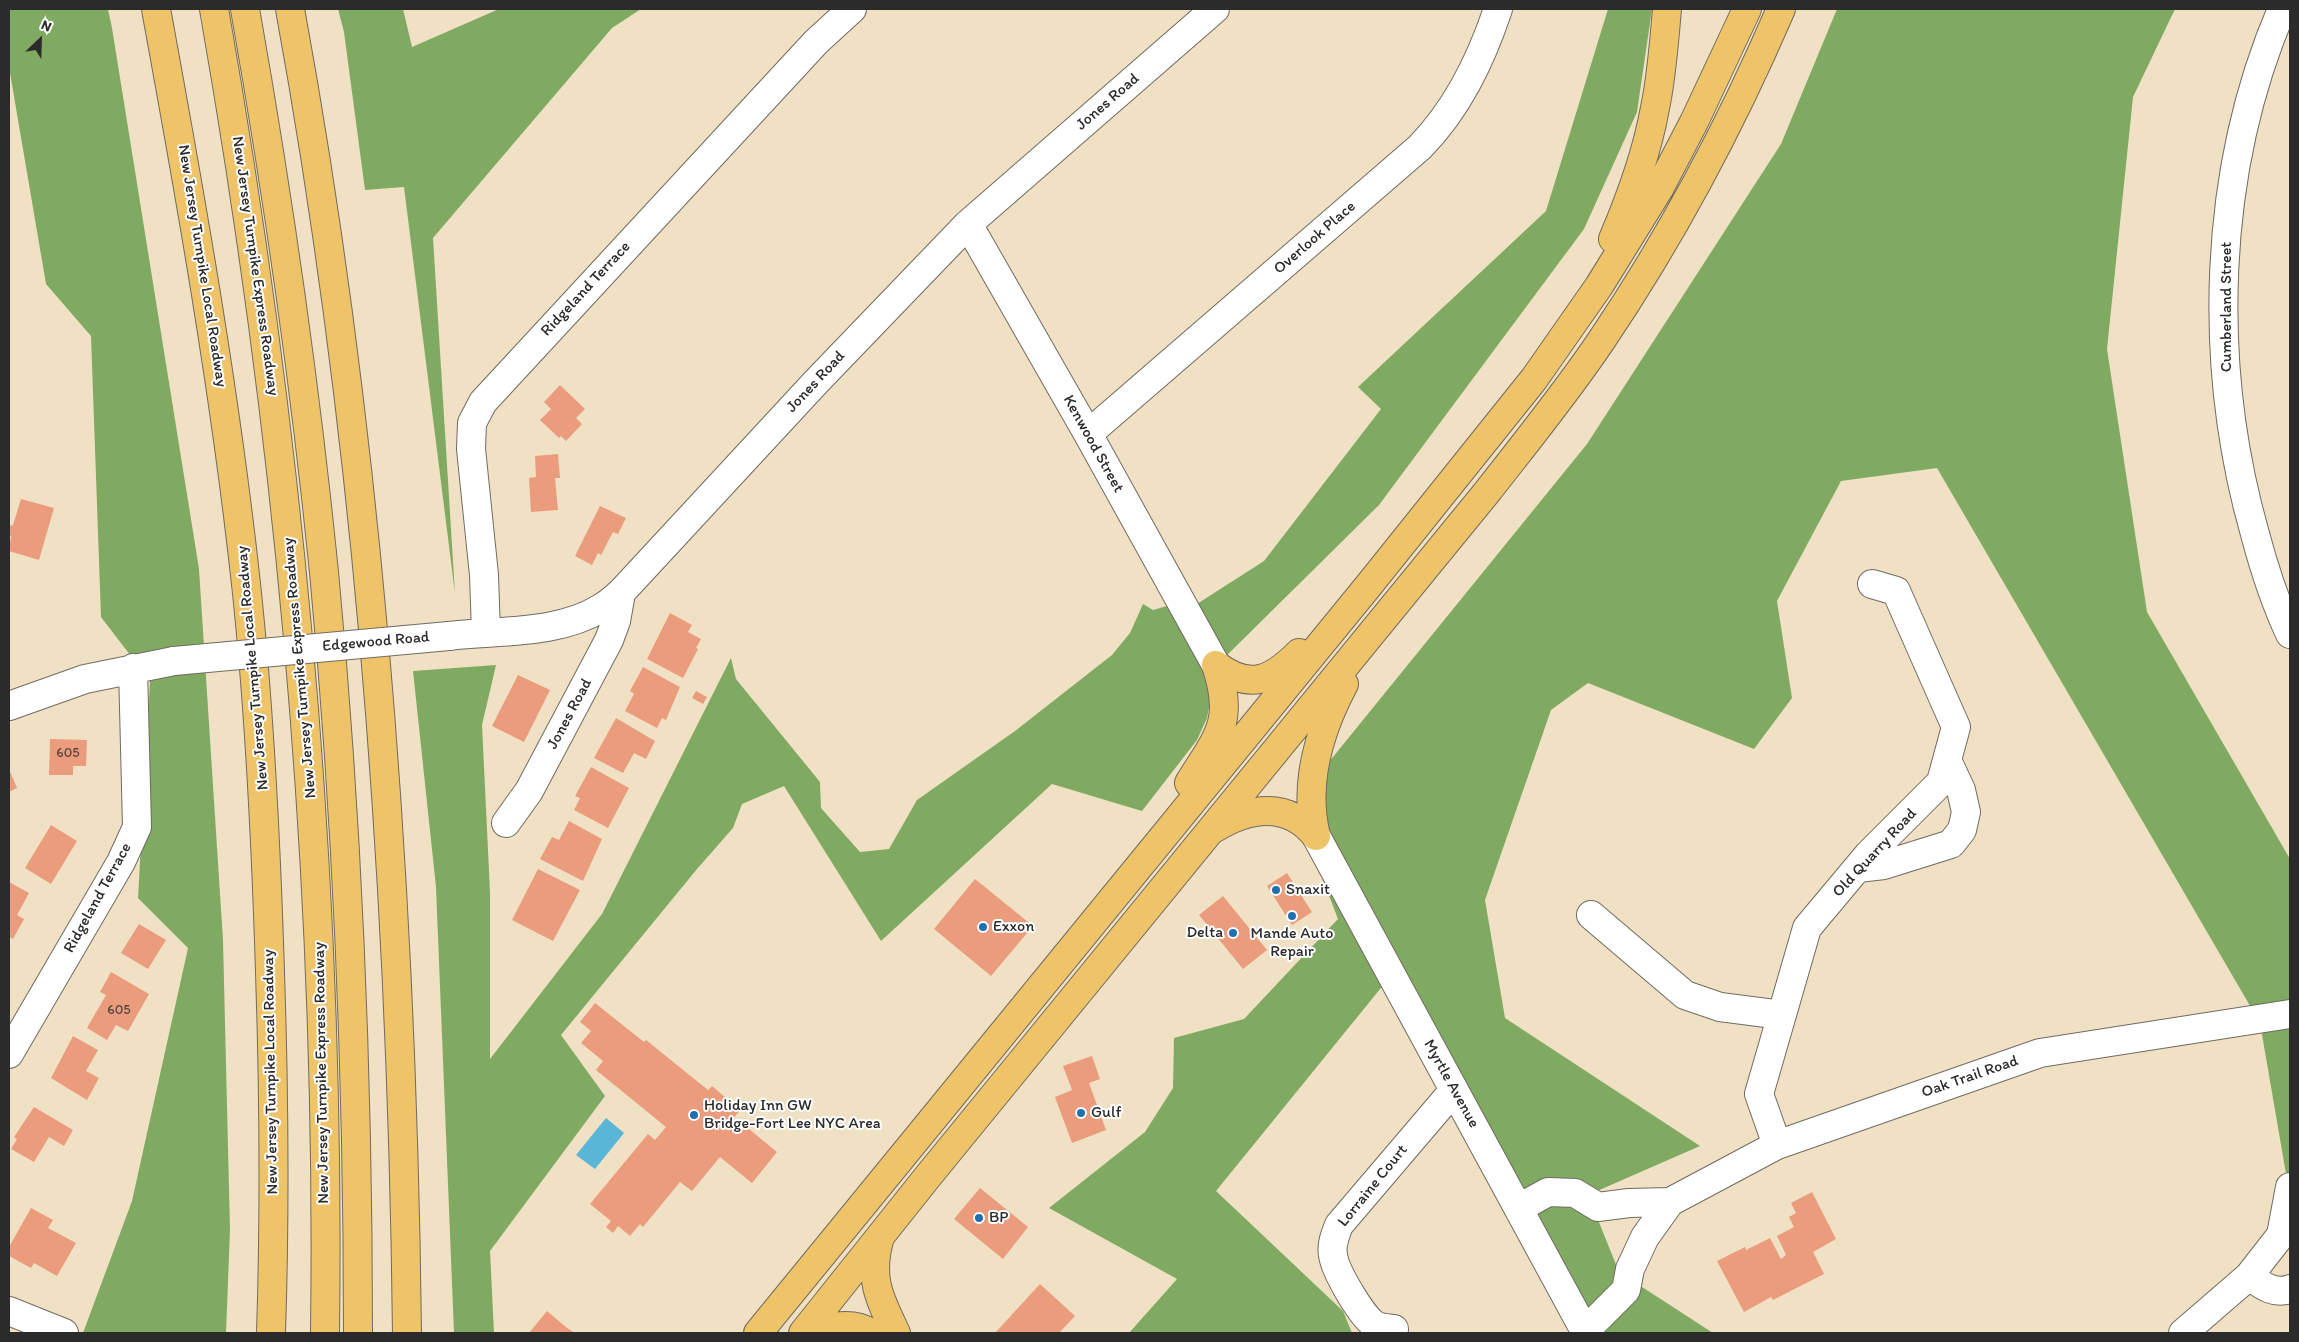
<!DOCTYPE html>
<html>
<head>
<meta charset="utf-8">
<style>
	body { margin:0 }
	#map { position:relative; width:2299px; height:1342px; overflow:hidden; background:#f0e1c4; font-family:Itim,sans-serif }
	canvas { display:block }
	.frame { position:absolute; inset:0; border:10px solid #2b2b2b; pointer-events:none }
	.north { position:absolute; left:15px; top:15px; width:50px; height:50px; -webkit-text-stroke:4px #fff; paint-order:stroke; rotate:24deg; font-size:14px; font-weight:700; line-height:20px; text-align:center; color:#2b2b2b }
	.north::after { content:''; display:block; margin:auto; width:18px; height:22px; background:#2b2b2b; clip-path:polygon(50% 0,100% 100%,50% 72%,0 100%) }
</style>
</head>
<body>
<div id="map">
<canvas width="2299" height="1342"></canvas>
<div class="frame"></div>
<div class="north">N</div>
</div>
<script>
const g = document.querySelector('canvas').getContext('2d');
g.lineJoin = 'round';
function fillPath(path, color) { g.fillStyle = color; g.fill(path, 'evenodd'); }
function stroke(path, color, width, dash) { g.strokeStyle = color; g.lineWidth = width; g.lineCap = dash ? 'butt' : 'round'; g.setLineDash(dash || []); g.stroke(path); }
function label(font, color, halo, rows, align = 'center') {
  g.font = font + ' Itim,sans-serif'; g.lineWidth = 4; g.setLineDash([]); g.textBaseline = 'middle'; g.strokeStyle = halo; g.fillStyle = color; for (const [text, x, y, turn = 0] of rows) {
    g.save(); g.translate(x, y); g.rotate((+turn || 0) * Math.PI / 180); g.textAlign = isNaN(turn) ? turn : align; if (halo) g.strokeText(text, 0, 0); g.fillText(text, 0, 0); g.restore();
  }
}
fillPath(new Path2D(`
	M 9,9 L 108,9 L 112,28 L 199,569 L 223,940 L 230,1230 L 226,1333 L 83,1333 L 132,1201 L 188,948 L 138,898 L 150,681 L 101,617 L 91,336 L 46,284 L 9,67 Z
	M 338,9 L 403,9 L 412,47 L 499,9 L 641,9 L 612,28 L 433,238 L 455,594 L 404,187 L 365,190 L 344,32 Z
	M 1608,9 L 1652,9 L 1637,112 L 1584,229 L 1379,505 L 1217,665 L 1207,718 L 1197,740 L 1142,811 L 1052,784 L 881,941 L 784,786 L 742,804 L 733,828 L 697,869 L 561,1035 L 605,1096 L 490,1251 L 494,1333 L 454,1333 L 436,887 L 413,671 L 496,665 L 482,725 L 490,892 L 490,1059 L 602,914 L 731,658 L 736,679 L 820,782 L 821,808 L 860,852 L 889,849 L 917,800 L 1015,731 L 1112,655 L 1130,633 L 1143,604 L 1153,610 L 1181,602 L 1186,611 L 1264,561 L 1381,409 L 1358,387 L 1546,211 Z
	M 1837,9 L 2175,9 L 2133,97 L 2107,349 L 2147,612 L 2290,859 L 2290,1197 L 2260,1023 L 1937,468 L 1841,481 L 1777,601 L 1792,698 L 1754,749 L 1588,683 L 1551,710 L 1485,900 L 1505,1018 L 1700,1146 L 1588,1195 L 1619,1272 L 1713,1333 L 1591,1333 L 1389,978 L 1216,1191 L 1343,1311 L 1352,1333 L 1129,1333 L 1177,1279 L 1049,1208 L 1145,1132 L 1173,1088 L 1174,1038 L 1244,1019 L 1338,919 L 1294,805 L 1587,444 L 1781,144 Z`), '#80aa62');
fillPath(new Path2D(`
	M 606,1118 L 624,1133 L 595,1169 L 576,1155 Z`), '#59b6d7');
fillPath(new Path2D(`
	M 560,385 L 585,409 L 576,418 L 582,424 L 566,441 L 561,436 L 559,438 L 540,420 L 551,409 L 544,402 Z
	M 558,454 L 560,478 L 555,478 L 558,510 L 531,512 L 529,478 L 536,477 L 535,456 Z
	M 21,499 L 54,508 L 39,560 L 9,551 L 11,536 L 9,535 L 9,526 L 13,525 Z
	M 600,506 L 626,518 L 618,534 L 613,532 L 601,555 L 598,553 L 592,565 L 575,556 Z
	M 670,613 L 692,625 L 688,632 L 701,639 L 696,648 L 698,649 L 683,678 L 647,659 Z
	M 643,667 L 680,687 L 666,720 L 662,718 L 657,728 L 625,711 L 634,694 L 630,691 Z
	M 518,675 L 550,690 L 524,742 L 492,726 Z
	M 696,691 L 707,697 L 703,704 L 692,698 Z
	M 616,718 L 655,741 L 646,759 L 634,753 L 623,773 L 594,758 Z
	M 50,739 L 87,740 L 86,766 L 73,766 L 73,775 L 49,775 Z
	M 591,767 L 629,788 L 608,828 L 574,810 L 580,798 L 575,796 Z
	M 9,769 L 17,788 L 9,792 Z
	M 569,821 L 602,839 L 583,881 L 540,859 L 552,837 L 559,840 Z
	M 51,825 L 77,841 L 51,884 L 25,868 Z
	M 538,869 L 580,890 L 553,941 L 512,920 Z
	M 1287,873 L 1312,912 L 1292,925 L 1267,886 Z
	M 975,879 L 1033,926 L 991,976 L 934,929 Z
	M 9,882 L 29,893 L 17,915 L 24,919 L 13,939 L 9,937 Z
	M 1223,896 L 1267,950 L 1243,969 L 1199,915 Z
	M 139,924 L 166,940 L 148,969 L 121,953 Z
	M 111,972 L 149,994 L 128,1031 L 116,1025 L 107,1040 L 87,1028 L 106,995 L 100,992 Z
	M 595,1003 L 644,1042 L 646,1040 L 708,1090 L 712,1086 L 740,1110 L 730,1123 L 734,1126 L 738,1120 L 777,1152 L 752,1183 L 720,1157 L 692,1191 L 680,1182 L 643,1227 L 640,1224 L 630,1236 L 618,1226 L 613,1233 L 606,1227 L 611,1221 L 590,1204 L 648,1134 L 655,1140 L 666,1127 L 596,1070 L 603,1061 L 581,1043 L 591,1031 L 580,1022 Z
	M 73,1036 L 98,1050 L 86,1071 L 99,1078 L 87,1100 L 51,1078 Z
	M 1092,1056 L 1100,1079 L 1089,1083 L 1106,1130 L 1072,1143 L 1055,1097 L 1072,1090 L 1063,1066 Z
	M 34,1107 L 73,1130 L 64,1146 L 49,1137 L 34,1162 L 11,1149 L 17,1139 L 14,1137 Z
	M 980,1188 L 1028,1227 L 1003,1259 L 954,1219 Z
	M 1812,1192 L 1836,1239 L 1813,1252 L 1824,1274 L 1773,1300 L 1771,1297 L 1744,1312 L 1717,1261 L 1745,1247 L 1746,1250 L 1770,1238 L 1781,1259 L 1786,1255 L 1777,1236 L 1794,1227 L 1789,1217 L 1796,1213 L 1791,1203 Z
	M 31,1208 L 53,1220 L 48,1228 L 76,1243 L 57,1276 L 34,1263 L 31,1268 L 9,1256 L 9,1247 Z
	M 1040,1284 L 1075,1316 L 1059,1333 L 995,1333 Z
	M 547,1311 L 567,1328 L 575,1333 L 529,1333 Z`), '#ea9c7d');
const minor = new Path2D(`
	M 2282,9 C 2212,172 2207,365 2255,534 C 2264,568 2275,602 2290,634
	M 968,224 L 1088,434 L 1216,665
	M 1088,434 L 1420,147 C 1458,108 1481,60 1498,9
	M 486,632 L 484,575 L 471,449 L 472,423 L 483,402 L 816,42 L 852,9
	M 449,636 C 499,630 557,635 601,608 C 611,602 620,594 628,585 L 816,382 L 968,224 L 1215,9
	M 9,706 L 85,679 L 174,661
	M 506,823 L 529,791 L 609,640 L 616,621 L 621,593
	M 1316,836 L 1586,1333
	M 1858,868 L 1884,865 L 1951,844 L 1962,830 L 1966,812 L 1961,790 L 1947,760
	M 1591,915 L 1685,995 L 1720,1007 L 1782,1015
	M 9,1054 L 121,862 L 137,827 L 133,668
	M 1777,1145 L 1759,1094 L 1807,928 L 1869,854 L 1941,782 L 1956,727 L 1896,591 L 1872,584
	M 1519,1208 L 1548,1192 L 1575,1193 L 1598,1207 L 1629,1203 L 1670,1202 L 1777,1145 L 2040,1053 L 2290,1014
	M 2249,1276 C 2262,1285 2274,1295 2290,1289
	M 9,1311 L 64,1333
	M 1394,1329 C 1388,1328 1380,1328 1375,1325 C 1362,1317 1335,1271 1333,1255 C 1331,1245 1335,1235 1339,1225 L 1454,1090
	M 1585,1331 L 1626,1290 L 1630,1269 L 1645,1237 L 1670,1202
	M 2183,1333 L 2249,1276 L 2281,1235 L 2290,1187`);
const highway = new Path2D(`
	M 156,9 C 191,200 225,391 246,584 C 260,713 266,842 270,972 C 274,1092 275,1213 271,1333
	M 214,9 C 291,446 331,889 325,1333
	M 245,9 C 278,195 305,383 324,572 C 348,825 358,1079 358,1333
	M 290,9 C 370,445 402,890 407,1333
	M 1613,239 C 1631,197 1647,153 1655,108 C 1662,75 1664,42 1667,9
	M 1216,665 C 1250,691 1272,680 1299,653
	M 1189,783 C 1218,736 1235,722 1216,665
	M 1215,828 C 1250,807 1288,801 1316,836
	M 1316,836 C 1303,783 1319,731 1344,684
	M 880,1237 C 868,1277 879,1298 896,1333
	M 758,1333 L 1369,585 L 1534,379 L 1599,286 L 1659,189 L 1694,122 L 1747,9
	M 803,1333 L 929,1175 L 1487,492 C 1526,442 1566,393 1601,341 C 1672,236 1731,125 1781,9
	M 810,1333 C 830,1327 852,1321 871,1333`);
stroke(minor, '#706b61', 30);
stroke(highway, '#706b61', 30);
stroke(minor, '#fff', 28);
stroke(highway, '#efc469', 28);
const minorBridge = new Path2D(`
	M 174,661 L 449,636`);
stroke(minorBridge, '#706b61', 30, []);
stroke(minorBridge, '#fff', 28);
for (const [x, y, r, color] of [
	[1276,890,5,"#1f6fb2"],
	[1292,916,5,"#1f6fb2"],
	[983,927,5,"#1f6fb2"],
	[1233,933,5,"#1f6fb2"],
	[1081,1113,5,"#1f6fb2"],
	[694,1115,5,"#1f6fb2"],
	[979,1218,5,"#1f6fb2"]
]) { const dot = new Path2D(); dot.arc(x, y, r, 0, 2 * Math.PI); g.fillStyle = color; g.fill(dot); stroke(dot, '#fff', 2); }
label('14px', '#5b4740', null, [
	["605",68,753],
	["605",119,1010]
]);
label('16px', '#2b2b2b', '#fff', [
	["Jones Road",1108,102,-41],
	["Overlook Place",1315,238,-41],
	["New Jersey Turnpike Local Roadway",202,266,81],
	["New Jersey Turnpike Express Roadway",255,266,82],
	["Ridgeland Terrace",586,289,-47],
	["Cumberland Street",2227,307,-90],
	["Jones Road",816,382,-47],
	["Kenwood Street",1093,444,61],
	["Edgewood Road",376,642,-5],
	["New Jersey Turnpike Local Roadway",253,668,-95],
	["New Jersey Turnpike Express Roadway",300,668,-95],
	["Jones Road",570,714,-62],
	["Old Quarry Road",1875,853,-47],
	["Ridgeland Terrace",98,898,-61],
	["New Jersey Turnpike Local Roadway",271,1072,-91],
	["New Jersey Turnpike Express Roadway",322,1073,-91],
	["Oak Trail Road",1970,1077,-19],
	["Myrtle Avenue",1451,1084,61],
	["Lorraine Court",1373,1186,-51]
]);
label('16px', '#2b2b2b', '#fff', [
	["Snaxit",1286,890],
	["Exxon",993,927],
	["Delta",1223,933,"right"],
	["Mande Auto",1292,934,"center"],
	["Repair",1292,952,"center"],
	["Holiday Inn GW",704,1106],
	["Bridge-Fort Lee NYC Area",704,1124],
	["Gulf",1091,1113],
	["BP",989,1218]
], 'left');
</script>
</body>
</html>
